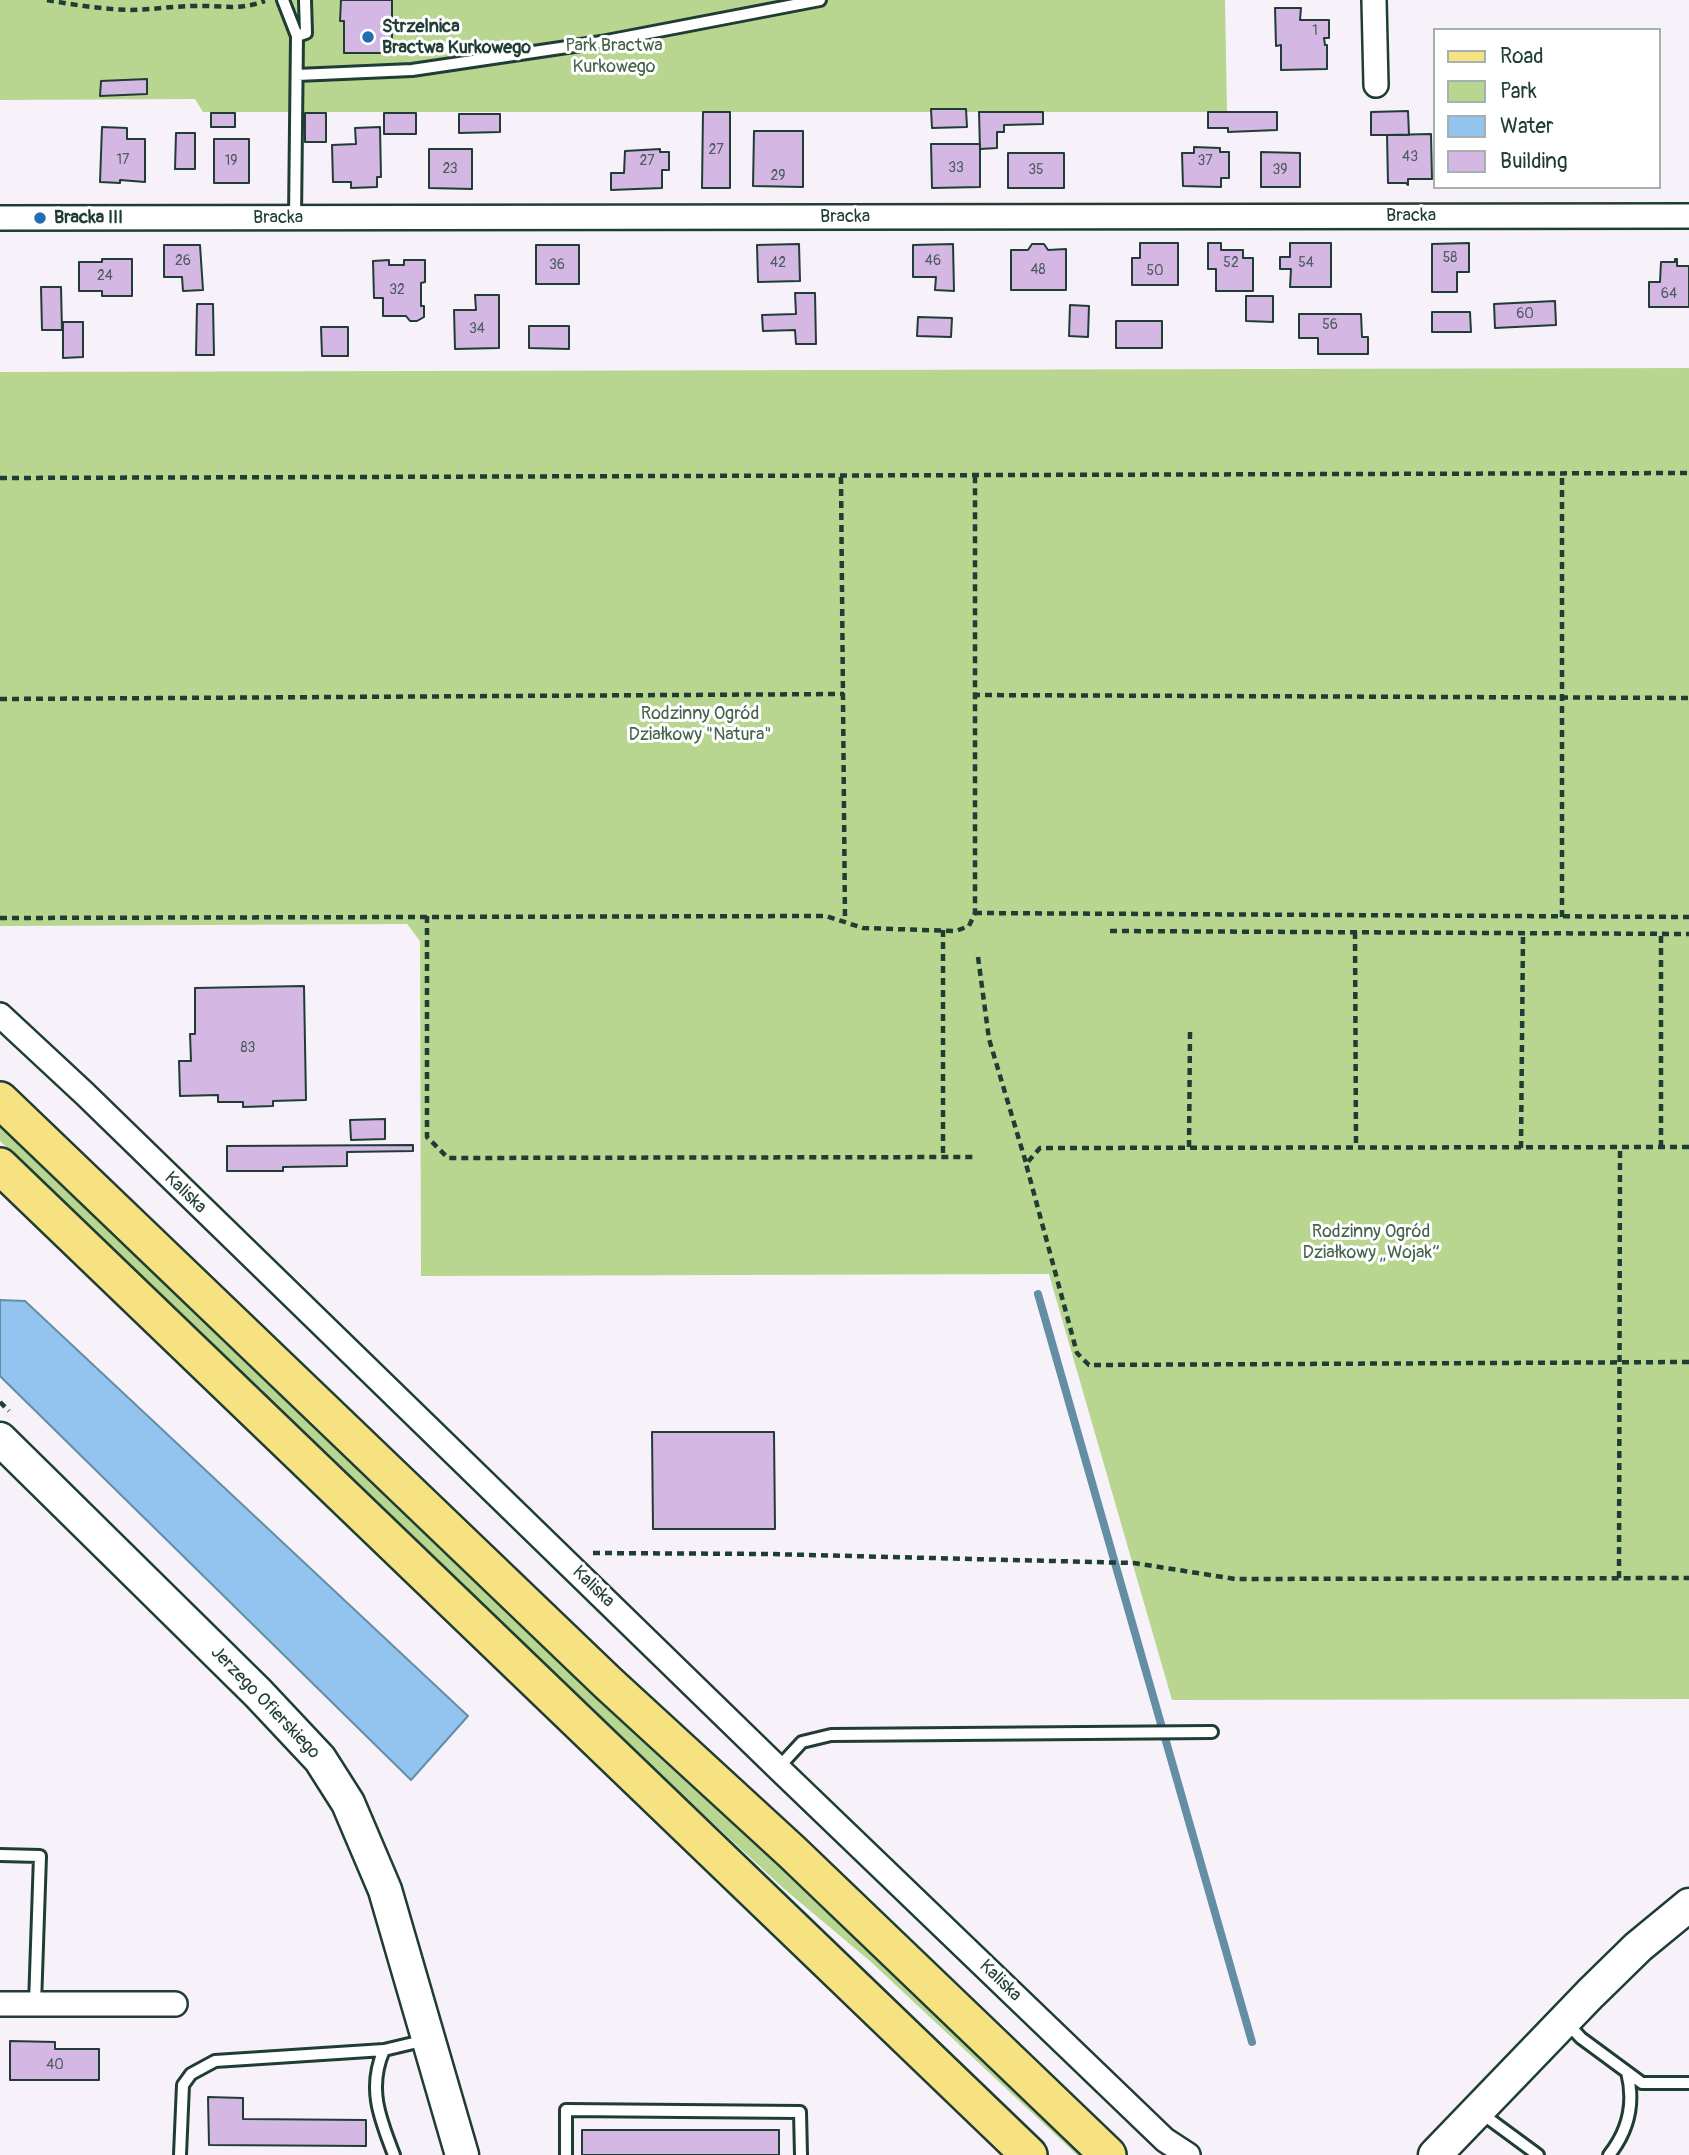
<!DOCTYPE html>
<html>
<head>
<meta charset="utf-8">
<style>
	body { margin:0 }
	#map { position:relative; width:1689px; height:2155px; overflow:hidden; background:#f7f1f9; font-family:Pangolin,sans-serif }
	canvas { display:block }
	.legend { position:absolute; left:1433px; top:28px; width:228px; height:161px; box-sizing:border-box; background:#fff; border:2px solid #a5b1ae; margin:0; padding:9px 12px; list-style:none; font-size:21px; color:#1f3d34 }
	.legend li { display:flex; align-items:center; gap:14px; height:35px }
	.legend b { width:35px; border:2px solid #a5b1ae }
</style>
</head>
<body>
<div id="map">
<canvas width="1689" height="2155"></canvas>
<ul class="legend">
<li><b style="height:9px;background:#f7e281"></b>Road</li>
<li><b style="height:19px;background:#b8d68f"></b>Park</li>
<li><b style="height:19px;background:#92c4ef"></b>Water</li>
<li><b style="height:19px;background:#d5b7e3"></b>Building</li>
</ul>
</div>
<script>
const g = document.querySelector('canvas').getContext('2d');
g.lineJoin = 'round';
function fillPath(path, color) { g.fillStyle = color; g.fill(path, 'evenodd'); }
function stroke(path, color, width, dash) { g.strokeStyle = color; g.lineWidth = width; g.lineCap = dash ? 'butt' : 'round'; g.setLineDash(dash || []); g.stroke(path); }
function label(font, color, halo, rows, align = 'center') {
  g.font = font + ' Pangolin,sans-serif'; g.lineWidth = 6; g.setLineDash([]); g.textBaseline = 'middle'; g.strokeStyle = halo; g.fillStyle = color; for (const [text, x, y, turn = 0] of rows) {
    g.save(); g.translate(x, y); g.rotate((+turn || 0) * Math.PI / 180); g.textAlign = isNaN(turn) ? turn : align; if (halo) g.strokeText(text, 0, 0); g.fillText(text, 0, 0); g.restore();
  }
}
fillPath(new Path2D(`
	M 0,0 L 1225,0 L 1227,112 L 203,112 L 195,99 L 0,100 Z
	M 1689,368 L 1689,1699 L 1172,1700 L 1049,1274 L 421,1276 L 420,941 L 407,924 L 0,926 L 0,372 Z
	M 0,1123 L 702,1789 L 1085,2155 L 1077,2155 L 870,1961 L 783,1888 L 619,1736 L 0,1141 Z`), '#b8d68f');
const water = new Path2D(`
	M 0,1300 L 25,1301 L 468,1716 L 411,1780 L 0,1376 Z`);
fillPath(water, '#92c4ef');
stroke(water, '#648ea4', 2);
stroke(new Path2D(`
	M 1038,1294 L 1252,2042`), '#648ea4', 8);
const building = new Path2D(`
	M 341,0 L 392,0 L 392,53 L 344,53 L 344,21 L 340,21 Z
	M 1275,8 L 1301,8 L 1300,20 L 1329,20 L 1329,38 L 1324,38 L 1325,45 L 1327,45 L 1327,69 L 1281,70 L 1281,45 L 1276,46 Z
	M 147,79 L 147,94 L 100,96 L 101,81 Z
	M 931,109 L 966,109 L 967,127 L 932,128 Z
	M 1408,111 L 1409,135 L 1371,135 L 1371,112 Z
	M 703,112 L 730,112 L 730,188 L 702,188 Z
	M 979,112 L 1043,112 L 1043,124 L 1004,125 L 1004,132 L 997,132 L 997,148 L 980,149 Z
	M 1208,112 L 1277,112 L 1277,130 L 1228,132 L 1228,128 L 1208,128 Z
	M 211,113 L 235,113 L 235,127 L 211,127 Z
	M 305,113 L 326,113 L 326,142 L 305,142 Z
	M 384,113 L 416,113 L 416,134 L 384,134 Z
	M 459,114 L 500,114 L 500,132 L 459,133 Z
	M 102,127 L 127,128 L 127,139 L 145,139 L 145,182 L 120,180 L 120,183 L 100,182 Z
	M 380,127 L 381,177 L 377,177 L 377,187 L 351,188 L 351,182 L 333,182 L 332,145 L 356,144 L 355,128 Z
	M 754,131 L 803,131 L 803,187 L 753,186 Z
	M 176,133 L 195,133 L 195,169 L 175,169 Z
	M 1431,134 L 1432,179 L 1408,179 L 1408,185 L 1406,183 L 1388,183 L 1387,135 Z
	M 214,139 L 249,139 L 249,183 L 214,183 Z
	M 931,144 L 980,144 L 980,187 L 932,188 Z
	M 1194,147 L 1220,148 L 1220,152 L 1229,152 L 1229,178 L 1221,178 L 1221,187 L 1183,186 L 1182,153 L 1194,153 Z
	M 429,149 L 472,149 L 472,189 L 429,188 Z
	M 660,149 L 660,152 L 669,152 L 669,170 L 662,170 L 662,188 L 611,190 L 611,173 L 624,173 L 625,151 Z
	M 1261,152 L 1300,153 L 1300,187 L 1261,187 Z
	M 1008,153 L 1064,153 L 1064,188 L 1008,188 Z
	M 1140,243 L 1178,243 L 1178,285 L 1132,285 L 1132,258 L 1140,258 Z
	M 1208,243 L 1221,243 L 1221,250 L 1243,250 L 1243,258 L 1253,258 L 1253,291 L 1216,291 L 1216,269 L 1208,269 Z
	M 1290,243 L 1331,243 L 1331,287 L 1290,287 L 1291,269 L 1280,269 L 1280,257 L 1290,257 Z
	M 1469,243 L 1469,272 L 1457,272 L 1457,292 L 1432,292 L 1432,244 Z
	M 799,244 L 800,281 L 758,282 L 757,245 Z
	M 953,244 L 954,291 L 935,290 L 936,277 L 913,277 L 913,245 Z
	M 1032,244 L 1044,244 L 1048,250 L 1066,249 L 1066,290 L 1011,290 L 1011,250 L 1028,250 Z
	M 164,245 L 200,245 L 203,290 L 183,291 L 182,277 L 164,277 Z
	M 536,245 L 579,245 L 579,284 L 536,284 Z
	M 102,259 L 132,259 L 132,296 L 102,296 L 102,291 L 79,291 L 79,262 L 102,262 Z
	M 1675,259 L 1677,259 L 1677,266 L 1689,266 L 1689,307 L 1649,307 L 1649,282 L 1660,282 L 1661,262 L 1675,262 Z
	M 389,260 L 389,265 L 404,265 L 404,260 L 425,260 L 425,282 L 421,283 L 421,306 L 424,306 L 424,317 L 417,321 L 410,321 L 406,316 L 383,316 L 383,298 L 374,298 L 373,261 Z
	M 41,287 L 61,287 L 62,330 L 42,330 Z
	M 795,293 L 815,293 L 816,344 L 796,344 L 795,330 L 763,331 L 762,315 L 796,314 Z
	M 475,295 L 499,295 L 499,348 L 455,349 L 454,310 L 476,310 Z
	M 1246,296 L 1273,296 L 1273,322 L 1246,321 Z
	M 1555,301 L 1556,325 L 1495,328 L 1494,304 Z
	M 197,304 L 213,304 L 214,355 L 196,355 Z
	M 1070,305 L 1089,306 L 1088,337 L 1069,336 Z
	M 1432,312 L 1470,312 L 1471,332 L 1432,332 Z
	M 1299,314 L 1361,314 L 1362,337 L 1368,337 L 1368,354 L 1318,354 L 1318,338 L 1299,338 Z
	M 918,317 L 952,318 L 951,337 L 917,336 Z
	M 1116,321 L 1162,321 L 1162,348 L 1116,348 Z
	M 63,322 L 83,322 L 83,357 L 63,358 Z
	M 529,326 L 569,326 L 569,349 L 529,348 Z
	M 321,327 L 348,327 L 348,356 L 322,356 Z
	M 304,986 L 306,1100 L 273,1101 L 273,1106 L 243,1107 L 243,1102 L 218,1102 L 218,1095 L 180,1096 L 179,1061 L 191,1061 L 190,1034 L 195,1034 L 195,988 Z
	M 385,1119 L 385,1139 L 351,1140 L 350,1120 Z
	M 413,1145 L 413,1151 L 347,1152 L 347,1166 L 283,1167 L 283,1171 L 227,1171 L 227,1146 Z
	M 652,1432 L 774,1432 L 775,1529 L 653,1529 Z
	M 10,2041 L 55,2042 L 55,2049 L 99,2049 L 99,2080 L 10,2080 Z
	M 208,2097 L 243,2098 L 243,2119 L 366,2120 L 366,2146 L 209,2145 Z
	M 582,2130 L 779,2130 L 779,2155 L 582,2155 Z`);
fillPath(building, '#d5b7e3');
stroke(building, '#1f3d34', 2);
const lane = new Path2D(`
	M 283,0 L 297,36 L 295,218
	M 297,36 L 306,33 L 305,0
	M 297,75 L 412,70 L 601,42 L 820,0
	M 778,1768 L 802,1742 L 831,1735 L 1212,1732
	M 0,1855 L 40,1856 L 35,2004
	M 1567,2023 L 1581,2038 L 1642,2083 L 1689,2083
	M 1481,2113 L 1538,2155
	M 180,2155 L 183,2085 L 191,2074 L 215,2061 L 384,2050
	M 394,2155 C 380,2119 367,2088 384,2050 L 426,2040
	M 566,2155 L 566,2110 L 800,2112 L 801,2155
	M 1609,2155 C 1629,2130 1635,2103 1627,2072`);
const street = new Path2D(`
	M 1374,0 L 1376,85
	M 0,218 L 1689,216
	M 0,1015 L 85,1094 L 778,1768 L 1165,2140 L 1188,2155
	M 0,2004 L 175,2004`);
const secondary = new Path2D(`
	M 0,1439 L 258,1693 L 320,1759 L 348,1803 L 385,1890 L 462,2155
	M 1435,2155 L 1590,1994 L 1638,1947 L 1689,1905`);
const primary = new Path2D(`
	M 0,1100 L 608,1683 L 792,1852 L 1108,2155
	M 0,1166 L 1029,2155`);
stroke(lane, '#1f3d34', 16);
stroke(street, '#1f3d34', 28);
stroke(secondary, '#1f3d34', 37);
stroke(primary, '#1f3d34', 40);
stroke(new Path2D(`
	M 47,0 C 74,5 101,9 129,10 C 151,10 173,6 195,6 C 223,5 237,11 265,1
	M 841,477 L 845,921
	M 0,478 L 1689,473
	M 973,695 L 1689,698
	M 0,699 L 844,694
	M 975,913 L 1689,917
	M 427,916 L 427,1137 L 448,1158 L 974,1157
	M 1562,917 L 1562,473
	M 0,918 L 826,916 L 863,928 L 956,931 L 969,926 L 975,913 L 975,476
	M 943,930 L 943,1156
	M 1110,931 L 1689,934
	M 1355,932 L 1356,1148
	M 978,957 L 989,1039 L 1026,1163
	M 1189,1147 L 1190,1032
	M 1661,1147 L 1661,934
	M 1689,1147 L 1040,1148 L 1026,1164 L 1077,1353 L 1089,1365 L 1689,1362
	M 1521,1148 L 1523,934
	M 0,1402 L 9,1411
	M 593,1553 L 769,1554 L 1134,1563 L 1235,1579 L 1689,1578
	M 1619,1578 L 1620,1148`), '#1f3d34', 4.5, [7, 5]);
stroke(lane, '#fff', 10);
stroke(street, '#fff', 23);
stroke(secondary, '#fff', 32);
stroke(primary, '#f7e281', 35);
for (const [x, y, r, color] of [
	[368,37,7,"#1f6fb2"],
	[40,218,7,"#1f6fb2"]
]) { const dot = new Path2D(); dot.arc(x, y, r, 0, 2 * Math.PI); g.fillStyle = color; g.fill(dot); stroke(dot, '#fff', 2.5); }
label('14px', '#4c5c60', null, [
	["1",1315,31],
	["27",716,150],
	["43",1410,157],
	["17",123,160],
	["19",231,161],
	["27",647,161],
	["37",1205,161],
	["33",956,168],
	["23",450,169],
	["35",1036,170],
	["39",1280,170],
	["29",778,176],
	["58",1450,258],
	["26",183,261],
	["46",933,261],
	["42",778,263],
	["52",1231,263],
	["54",1306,263],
	["36",557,265],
	["48",1038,270],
	["50",1155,271],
	["24",105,276],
	["32",397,290],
	["64",1669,294],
	["60",1525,314],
	["56",1330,325],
	["34",477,329],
	["83",248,1048],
	["40",55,2065]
]);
label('bold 18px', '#1f3d34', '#fff', [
	["Strzelnica",382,27],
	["Bractwa Kurkowego",382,48],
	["Bracka III",54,218]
], 'left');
label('18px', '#45634b', '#fff', [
	["Park Bractwa",614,46],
	["Kurkowego",614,67],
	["Rodzinny Ogród",700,714],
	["Działkowy \"Natura\"",700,735],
	["Rodzinny Ogród",1371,1232],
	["Działkowy „Wojak”",1371,1253]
]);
label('18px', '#1f3d34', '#fff', [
	["Bracka",1411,216],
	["Bracka",845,217],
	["Bracka",278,218],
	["Kaliska",185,1193,44],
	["Kaliska",593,1587,44],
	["Jerzego Ofierskiego",265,1703,46],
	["Kaliska",1000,1981,44]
]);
</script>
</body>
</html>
